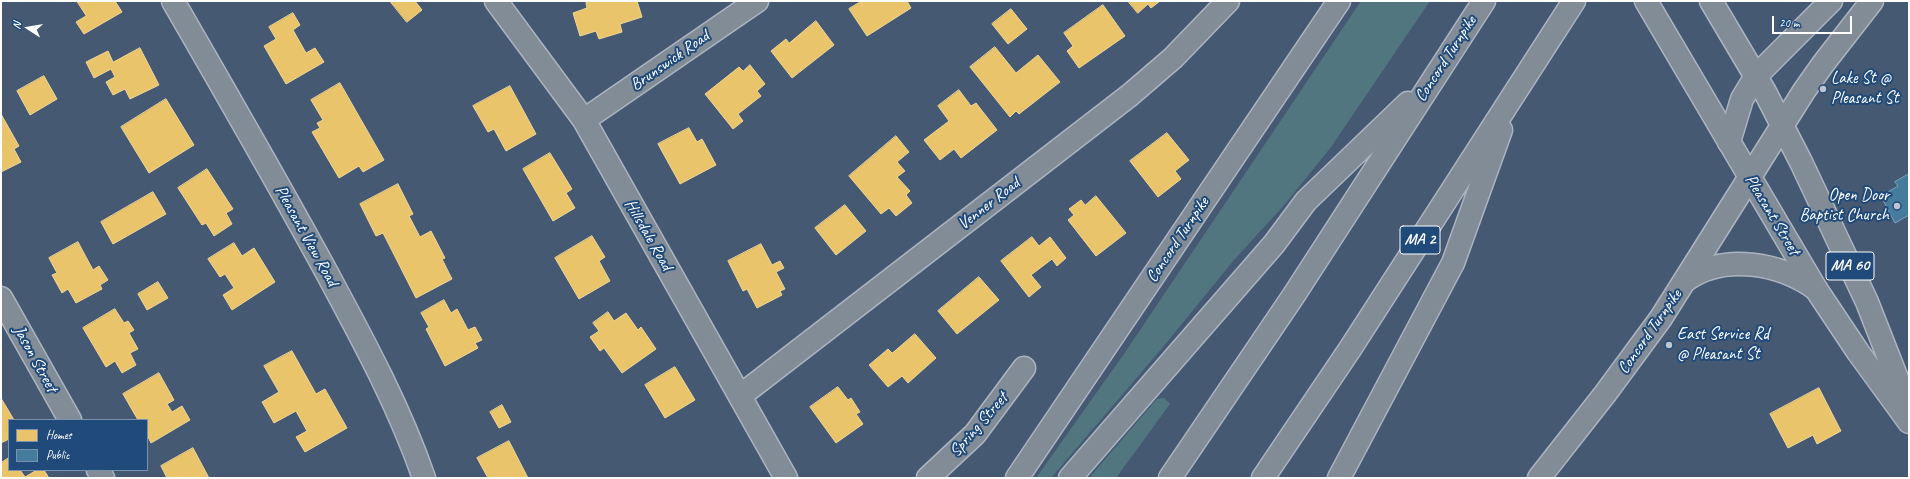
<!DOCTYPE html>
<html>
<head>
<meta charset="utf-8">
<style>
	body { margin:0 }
	#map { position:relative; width:1910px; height:479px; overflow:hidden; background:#455973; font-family:Caveat,sans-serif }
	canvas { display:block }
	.frame { position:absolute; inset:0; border:2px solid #fff; pointer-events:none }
	.legend { position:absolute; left:8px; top:419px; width:140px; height:52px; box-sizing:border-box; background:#1f4a7a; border:1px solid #7992af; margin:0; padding:5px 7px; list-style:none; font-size:12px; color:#fff }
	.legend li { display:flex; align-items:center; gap:8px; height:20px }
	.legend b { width:20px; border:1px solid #7992af }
	.north { position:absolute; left:8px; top:8px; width:40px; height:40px; -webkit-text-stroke:3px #1f4a7a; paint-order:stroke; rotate:282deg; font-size:11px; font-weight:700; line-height:16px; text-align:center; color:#fff }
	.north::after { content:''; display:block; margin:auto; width:14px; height:18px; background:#fff; clip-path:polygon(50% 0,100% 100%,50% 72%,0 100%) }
	.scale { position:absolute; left:1772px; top:16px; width:80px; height:18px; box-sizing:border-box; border:2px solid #fff; border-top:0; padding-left:5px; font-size:12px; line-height:14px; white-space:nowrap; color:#fff; -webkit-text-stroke:3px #1f4a7a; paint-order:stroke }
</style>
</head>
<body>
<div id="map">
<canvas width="1910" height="479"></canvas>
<div class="frame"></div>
<ul class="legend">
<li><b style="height:11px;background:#e9c46a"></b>Homes</li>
<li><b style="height:11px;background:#457b9d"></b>Public</li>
</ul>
<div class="north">N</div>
<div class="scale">20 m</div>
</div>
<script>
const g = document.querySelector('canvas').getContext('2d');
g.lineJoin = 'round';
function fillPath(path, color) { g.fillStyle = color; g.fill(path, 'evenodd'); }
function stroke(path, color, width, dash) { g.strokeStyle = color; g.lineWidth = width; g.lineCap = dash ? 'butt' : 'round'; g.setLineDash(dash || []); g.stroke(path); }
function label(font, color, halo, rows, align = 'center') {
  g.font = font + ' Caveat,sans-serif'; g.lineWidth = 4; g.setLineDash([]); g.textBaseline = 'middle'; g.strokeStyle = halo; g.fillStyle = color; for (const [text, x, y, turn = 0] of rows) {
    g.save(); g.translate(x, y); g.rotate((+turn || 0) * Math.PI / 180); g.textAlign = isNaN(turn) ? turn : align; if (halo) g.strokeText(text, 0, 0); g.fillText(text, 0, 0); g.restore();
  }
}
fillPath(new Path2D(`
	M 1361,1 L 1430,1 L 1331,147 L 1286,203 L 1234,260 L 1163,347 L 1051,478 L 1036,478 L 1126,351 Z
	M 1164,398 L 1170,404 L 1116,478 L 1089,478 L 1157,399 Z`), '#52767f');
const homes = new Path2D(`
	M 77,1 L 115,1 L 122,12 L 84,34 L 76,22 L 86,16 Z
	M 390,1 L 415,1 L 422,10 L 407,22 Z
	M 594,1 L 637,1 L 642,17 L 620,24 L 622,32 L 599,39 L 596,31 L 580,36 L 573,13 L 587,8 L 586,3 Z
	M 862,1 L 907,1 L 911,8 L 867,36 L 849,9 Z
	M 1128,1 L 1160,1 L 1151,8 L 1148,4 L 1138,13 Z
	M 1103,5 L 1125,36 L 1079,68 L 1067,51 L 1073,46 L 1064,33 Z
	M 1011,9 L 1027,29 L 1008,44 L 992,24 Z
	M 293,13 L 300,25 L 293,30 L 306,53 L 315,48 L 324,62 L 286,84 L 264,46 L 276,39 L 269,27 Z
	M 816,21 L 834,45 L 792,78 L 771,51 L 786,39 L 789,43 Z
	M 995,47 L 1016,73 L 1038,55 L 1060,82 L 1019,114 L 1016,111 L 1010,117 L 970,67 Z
	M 140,48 L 159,85 L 130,99 L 125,89 L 113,95 L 106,82 L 115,77 L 111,69 L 94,78 L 86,62 L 108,51 L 113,62 Z
	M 750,65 L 765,84 L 757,91 L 761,96 L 738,114 L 743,121 L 733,129 L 705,94 L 739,67 L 743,71 Z
	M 44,76 L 57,99 L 30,115 L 17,91 Z
	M 340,83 L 384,160 L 363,172 L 359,166 L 339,178 L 312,132 L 320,128 L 317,123 L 323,120 L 311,100 Z
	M 510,86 L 536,134 L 506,151 L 494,129 L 488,132 L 473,106 Z
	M 959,90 L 971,106 L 976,103 L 997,130 L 961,158 L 954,149 L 940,160 L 924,140 L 949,121 L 938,106 Z
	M 166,99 L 194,145 L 149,173 L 121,127 Z
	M 1,114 L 19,146 L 14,149 L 21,162 L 1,172 Z
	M 689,128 L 697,142 L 702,139 L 716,165 L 680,184 L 658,144 Z
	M 1167,133 L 1189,160 L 1175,171 L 1181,179 L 1158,197 L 1130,161 Z
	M 896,136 L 909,152 L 897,162 L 905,171 L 897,177 L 910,191 L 906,195 L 912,203 L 896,216 L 889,208 L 881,214 L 849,176 Z
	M 550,153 L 572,189 L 566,193 L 575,208 L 553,221 L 523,169 Z
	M 207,169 L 233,209 L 226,213 L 232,224 L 214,236 L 206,223 L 202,225 L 178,188 Z
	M 398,184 L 413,214 L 409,216 L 420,237 L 431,231 L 445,258 L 442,259 L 452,279 L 416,298 L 383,233 L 376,236 L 360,204 Z
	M 153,192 L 166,214 L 113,244 L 101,222 Z
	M 1096,196 L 1126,233 L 1096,256 L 1068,220 L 1074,215 L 1069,209 L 1081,200 L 1085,205 Z
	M 845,205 L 866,231 L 836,255 L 815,228 Z
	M 592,236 L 605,257 L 599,261 L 610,281 L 579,299 L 555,258 Z
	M 1032,237 L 1039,246 L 1050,237 L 1066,258 L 1057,266 L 1052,259 L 1031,275 L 1041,287 L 1029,297 L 1001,261 Z
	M 78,242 L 93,270 L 99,266 L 108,280 L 100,285 L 102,289 L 76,303 L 68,289 L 62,293 L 52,275 L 57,273 L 49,258 Z
	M 234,243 L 242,256 L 254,248 L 275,282 L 232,310 L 223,295 L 234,288 L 225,274 L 220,277 L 208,259 Z
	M 761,244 L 772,265 L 780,261 L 784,268 L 776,272 L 785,289 L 780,291 L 782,295 L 757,308 L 747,289 L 743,291 L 728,261 Z
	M 979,277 L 999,300 L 957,334 L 938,311 Z
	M 158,282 L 168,298 L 147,310 L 138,294 Z
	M 444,300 L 451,313 L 457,309 L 468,330 L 475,327 L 482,340 L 475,343 L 478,348 L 445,366 L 426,329 L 429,327 L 421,313 Z
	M 115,309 L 124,323 L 128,321 L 134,330 L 129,333 L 138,349 L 130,353 L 136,365 L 122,373 L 115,361 L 106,367 L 83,328 Z
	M 608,312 L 614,321 L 626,313 L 638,330 L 641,327 L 656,349 L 622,373 L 604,348 L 600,351 L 590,337 L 599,331 L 593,323 Z
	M 915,334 L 936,358 L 908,383 L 902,376 L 888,387 L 869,365 L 888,349 L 892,353 Z
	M 292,351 L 316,394 L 325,389 L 347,428 L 305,452 L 296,437 L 307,431 L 296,411 L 274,423 L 262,402 L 279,392 L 264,366 Z
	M 675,367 L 695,400 L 665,418 L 645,385 Z
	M 159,373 L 174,400 L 167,404 L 172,412 L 182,406 L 190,420 L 151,443 L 147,435 L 147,420 L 138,420 L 123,394 Z
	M 838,387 L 848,400 L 851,398 L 860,412 L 856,414 L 863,424 L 836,443 L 810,407 Z
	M 1819,388 L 1841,431 L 1817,444 L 1813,435 L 1788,448 L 1770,414 Z
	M 1,398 L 14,420 L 9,420 L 9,439 L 1,443 Z
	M 502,405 L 511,422 L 499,428 L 490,412 Z
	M 509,441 L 528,478 L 488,478 L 477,458 Z
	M 193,448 L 209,478 L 167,478 L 161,466 Z
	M 9,458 L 9,470 L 20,470 L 25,477 L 37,470 L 44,470 L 49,478 L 1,478 L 1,463 Z`);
fillPath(homes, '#e9c46a');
stroke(homes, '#f0d697', 1);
const public = new Path2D(`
	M 1909,174 L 1909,215 L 1895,223 L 1881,196 L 1898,186 L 1895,182 Z`);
fillPath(public, '#457b9d');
stroke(public, '#7da3ba', 1);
const minor = new Path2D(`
	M 173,1 C 225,91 277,181 327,273 C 363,340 399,406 424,478
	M 496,1 L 584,120 L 786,478
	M 584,120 L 757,1
	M 1,298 L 70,420
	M 740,396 L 1130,95 L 1173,58 L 1228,1
	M 98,470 L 103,478
	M 928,478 L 975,434 L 1024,368`);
const secondary = new Path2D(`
	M 1729,142 L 1742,99 L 1756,76 L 1831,1
	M 1686,280 C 1724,253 1780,263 1816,289
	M 1017,478 L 1339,1
	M 1539,478 L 1605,394 L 1661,318 L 1804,91 L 1823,64 L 1872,1`);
const primary = new Path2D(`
	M 1646,1 L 1816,289 L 1858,352 L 1909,422
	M 1711,1 L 1765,92 L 1801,162 L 1867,302 L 1909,409`);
const motorway = new Path2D(`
	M 1070,478 L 1274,244 L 1306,201 L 1408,103
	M 1170,478 L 1294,295 L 1484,1
	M 1263,478 L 1350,349 L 1574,1
	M 1339,478 L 1453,263 L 1501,130`);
stroke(minor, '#abb4c0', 25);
stroke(secondary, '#abb4c0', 25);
stroke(primary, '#abb4c0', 25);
stroke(motorway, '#abb4c0', 25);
stroke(minor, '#828c97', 22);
stroke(secondary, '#828c97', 22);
stroke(primary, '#828c97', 22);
stroke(motorway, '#828c97', 22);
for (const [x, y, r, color] of [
	[1823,89,4,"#bec5ce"],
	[1897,206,4,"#bec5ce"],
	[1669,345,4,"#bec5ce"]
]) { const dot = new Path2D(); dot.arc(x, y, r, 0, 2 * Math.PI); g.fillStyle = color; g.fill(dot); stroke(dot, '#1f4a7a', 1.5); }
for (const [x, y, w] of [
	[1420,240,40],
	[1850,266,48]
]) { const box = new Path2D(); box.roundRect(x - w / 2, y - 14, w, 28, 3); g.fillStyle = '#1f4a7a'; g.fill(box); stroke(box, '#fff', 1); }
label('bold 16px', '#fff', null, [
	["MA 2",1420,240],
	["MA 60",1850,266]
]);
label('17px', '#fff', '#1f4a7a', [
	["Concord Turnpike",1446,59,-57],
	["Brunswick Road",670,61,-35],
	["Venner Road",989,204,-38],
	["Pleasant Street",1772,215,59],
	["Hillsdale Road",648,235,60],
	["Pleasant View Road",306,236,61],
	["Concord Turnpike",1178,240,-56],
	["Concord Turnpike",1650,332,-55],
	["Jason Street",35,359,61],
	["Spring Street",979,425,-49]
]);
label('17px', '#fff', '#1f4a7a', [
	["Lake St @",1831,79],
	["Pleasant St",1831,99],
	["Open Door",1889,196,"right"],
	["Baptist Church",1889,216,"right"],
	["East Service Rd",1677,335],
	["@ Pleasant St",1677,355]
], 'left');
</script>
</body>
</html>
